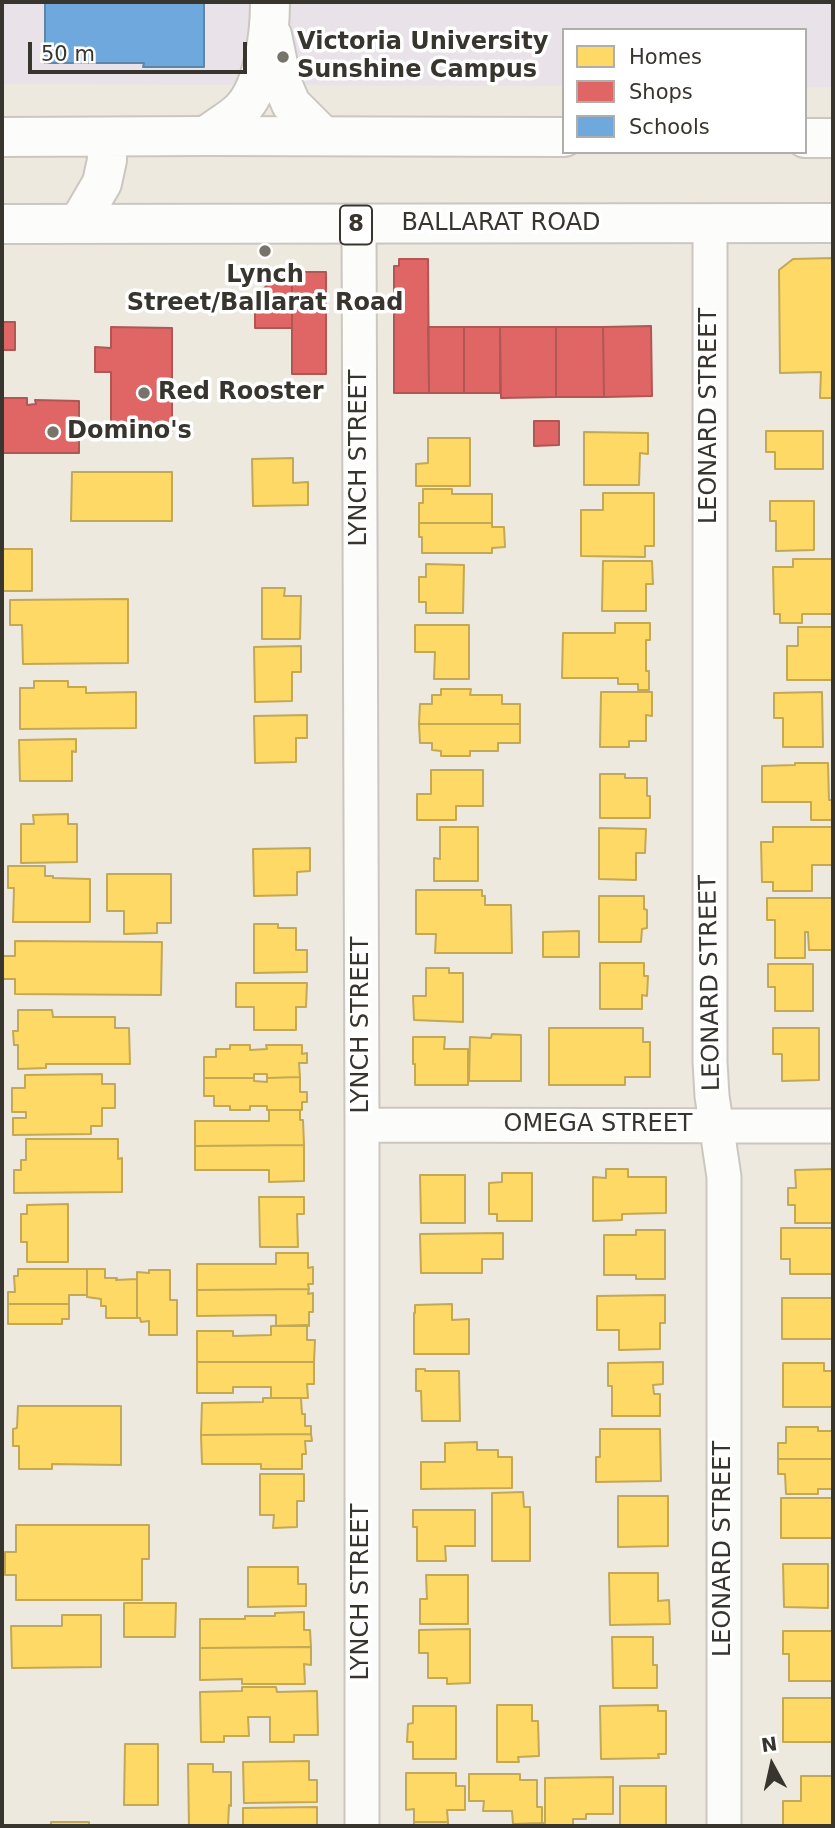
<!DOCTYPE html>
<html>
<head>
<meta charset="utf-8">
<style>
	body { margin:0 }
	#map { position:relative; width:835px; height:1828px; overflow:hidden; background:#ede9df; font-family:"DejaVu Sans",sans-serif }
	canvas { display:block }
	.frame { position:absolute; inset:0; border:4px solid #38352e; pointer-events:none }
	.legend { position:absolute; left:562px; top:28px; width:245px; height:126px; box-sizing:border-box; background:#fff; border:2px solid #afaeab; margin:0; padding:9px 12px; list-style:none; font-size:21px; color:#38352e }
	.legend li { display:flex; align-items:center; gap:14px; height:35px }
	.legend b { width:35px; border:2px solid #afaeab }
	.north { position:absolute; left:737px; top:1730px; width:70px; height:70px; -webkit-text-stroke:5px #fff; paint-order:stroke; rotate:352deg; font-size:19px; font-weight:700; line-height:28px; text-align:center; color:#38352e }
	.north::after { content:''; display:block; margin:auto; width:24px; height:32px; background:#38352e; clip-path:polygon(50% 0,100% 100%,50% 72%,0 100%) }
	.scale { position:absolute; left:28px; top:42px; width:219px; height:32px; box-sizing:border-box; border:4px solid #38352e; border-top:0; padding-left:9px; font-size:21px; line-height:24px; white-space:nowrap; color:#38352e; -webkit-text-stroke:5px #fff; paint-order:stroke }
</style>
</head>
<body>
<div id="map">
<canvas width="835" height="1828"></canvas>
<div class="frame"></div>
<ul class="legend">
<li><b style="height:19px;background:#ffd966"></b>Homes</li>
<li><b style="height:19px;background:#e06666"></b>Shops</li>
<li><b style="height:19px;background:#6fa8dc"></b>Schools</li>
</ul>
<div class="north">N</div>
<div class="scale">50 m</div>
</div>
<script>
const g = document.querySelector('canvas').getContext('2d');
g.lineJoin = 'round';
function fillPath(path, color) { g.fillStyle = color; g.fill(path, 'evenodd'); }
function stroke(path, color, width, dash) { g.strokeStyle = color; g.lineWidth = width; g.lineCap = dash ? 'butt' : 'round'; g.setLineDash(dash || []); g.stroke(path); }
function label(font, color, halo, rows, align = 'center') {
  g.font = font + ' "DejaVu Sans",sans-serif'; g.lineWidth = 7; g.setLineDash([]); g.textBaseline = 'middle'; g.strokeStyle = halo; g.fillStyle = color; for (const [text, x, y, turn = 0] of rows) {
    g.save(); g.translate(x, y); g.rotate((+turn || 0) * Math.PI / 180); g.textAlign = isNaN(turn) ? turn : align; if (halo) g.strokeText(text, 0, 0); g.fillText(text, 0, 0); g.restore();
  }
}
fillPath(new Path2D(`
	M 2,2 L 833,2 L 833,87 L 805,87 L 805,30 L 564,30 L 564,86 L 2,84 Z`), '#e9e2e9');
const homes = new Path2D(`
	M 833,258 L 833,398 L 820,398 L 821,372 L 780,373 L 779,270 L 793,259 Z
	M 766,431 L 823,431 L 823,469 L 775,469 L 775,452 L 766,452 Z
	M 584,432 L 648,433 L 648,454 L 640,453 L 639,485 L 584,485 Z
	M 428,438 L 470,438 L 470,486 L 416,486 L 416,464 L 428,463 Z
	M 293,458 L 293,483 L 308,482 L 308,505 L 253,506 L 252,459 Z
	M 72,472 L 172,472 L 172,521 L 71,521 Z
	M 423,489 L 452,489 L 452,494 L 492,494 L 492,523 L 419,523 L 419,503 L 423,503 Z
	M 603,493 L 654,493 L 654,546 L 645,546 L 645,557 L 581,556 L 581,510 L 603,510 Z
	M 770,501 L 814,501 L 814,550 L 776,551 L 776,521 L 770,521 Z
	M 419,523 L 492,523 L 492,527 L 504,527 L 505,547 L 492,548 L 492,553 L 422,553 L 422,537 L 419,537 Z
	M 2,549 L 32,549 L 32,591 L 2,591 Z
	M 793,559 L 833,559 L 833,614 L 802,614 L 802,623 L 780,623 L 780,614 L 774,614 L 773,567 L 793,567 Z
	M 603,561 L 652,561 L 653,584 L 646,584 L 646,611 L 602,611 Z
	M 426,564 L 464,565 L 463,613 L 426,613 L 426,602 L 419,602 L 419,577 L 426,577 Z
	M 262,588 L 285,588 L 284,596 L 301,596 L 300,639 L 262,639 Z
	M 128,599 L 128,663 L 23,664 L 22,625 L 10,625 L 10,600 Z
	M 615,623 L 650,623 L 650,640 L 646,640 L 646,671 L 649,671 L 649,690 L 638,690 L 638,684 L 618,684 L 618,678 L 562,678 L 563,633 L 615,633 Z
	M 415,625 L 469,625 L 469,679 L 434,679 L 435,652 L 415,652 Z
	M 798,627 L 833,627 L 833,680 L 787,680 L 787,646 L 798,646 Z
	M 301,646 L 301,672 L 292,672 L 292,701 L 255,702 L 254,647 Z
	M 34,681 L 68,681 L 68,687 L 86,687 L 86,693 L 136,692 L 136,728 L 20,729 L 20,688 L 34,688 Z
	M 441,689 L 471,689 L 470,695 L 502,695 L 502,704 L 520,704 L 520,724 L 419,724 L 420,704 L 432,704 L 432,695 L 441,695 Z
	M 601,692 L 652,692 L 652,716 L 646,715 L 646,741 L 629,741 L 629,747 L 600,747 Z
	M 822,692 L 823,747 L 783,747 L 783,718 L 774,718 L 774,693 Z
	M 307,715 L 307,738 L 296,738 L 296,762 L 255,763 L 254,716 Z
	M 419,724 L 520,724 L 520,743 L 498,743 L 498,751 L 470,751 L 470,756 L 441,756 L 441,751 L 432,750 L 432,743 L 420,743 Z
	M 76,739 L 76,752 L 72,751 L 72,781 L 20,781 L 19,740 Z
	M 795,763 L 828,763 L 829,800 L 833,800 L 833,820 L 811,820 L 811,802 L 762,802 L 762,766 L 795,765 Z
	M 431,770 L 483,770 L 483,806 L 456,806 L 456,820 L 417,820 L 417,794 L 431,794 Z
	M 600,774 L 625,774 L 625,778 L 647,778 L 647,796 L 650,796 L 650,818 L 600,818 Z
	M 68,814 L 68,824 L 77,824 L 77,862 L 21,863 L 21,824 L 34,824 L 33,815 Z
	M 440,827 L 478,827 L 478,881 L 434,881 L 434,858 L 440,859 Z
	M 773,827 L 833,827 L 833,865 L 812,865 L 812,891 L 773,891 L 773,882 L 762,882 L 761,842 L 773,842 Z
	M 599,828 L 646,829 L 645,853 L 636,853 L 636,880 L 599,879 Z
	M 310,848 L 310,871 L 297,872 L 297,895 L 254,896 L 253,849 Z
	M 8,866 L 45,866 L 45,876 L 53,876 L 53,878 L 90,879 L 90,922 L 13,922 L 14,888 L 8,888 Z
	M 107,874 L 171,874 L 171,923 L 157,923 L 157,933 L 124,934 L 124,911 L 107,911 Z
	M 416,890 L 482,890 L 482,896 L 485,896 L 485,905 L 511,905 L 512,953 L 435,953 L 436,934 L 416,934 Z
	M 599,896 L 644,896 L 644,909 L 647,910 L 647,928 L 642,929 L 641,942 L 599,942 Z
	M 767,898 L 833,898 L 833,950 L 809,950 L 808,932 L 805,932 L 805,958 L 775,958 L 775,920 L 767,920 Z
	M 254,924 L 278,924 L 278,928 L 296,928 L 296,950 L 307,950 L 307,972 L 254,973 Z
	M 579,931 L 579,957 L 543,957 L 543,932 Z
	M 15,941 L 162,942 L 161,995 L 15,994 L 15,979 L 2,979 L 2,956 L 15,956 Z
	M 600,963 L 644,963 L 644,976 L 648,976 L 647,996 L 642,995 L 642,1009 L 600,1009 Z
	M 768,964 L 813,964 L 813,1011 L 775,1011 L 775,987 L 768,987 Z
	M 426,968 L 449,968 L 449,973 L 463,973 L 463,1022 L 414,1020 L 413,996 L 426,996 Z
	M 236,983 L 307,983 L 306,1007 L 296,1007 L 296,1030 L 254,1030 L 254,1007 L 236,1007 Z
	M 18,1010 L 52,1010 L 53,1017 L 115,1017 L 115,1028 L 129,1028 L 130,1064 L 46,1064 L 46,1068 L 18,1069 L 18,1045 L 14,1045 L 13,1031 L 18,1031 Z
	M 549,1028 L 643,1028 L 643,1042 L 650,1042 L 650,1077 L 625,1077 L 625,1085 L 549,1085 Z
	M 773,1028 L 819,1028 L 819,1080 L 782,1081 L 782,1054 L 773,1054 Z
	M 492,1034 L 521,1035 L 521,1081 L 469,1081 L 470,1037 L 491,1038 Z
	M 413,1037 L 445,1037 L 444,1049 L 468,1049 L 468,1085 L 415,1085 L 415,1064 L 413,1064 Z
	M 230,1045 L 250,1045 L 250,1050 L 267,1049 L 266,1045 L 302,1045 L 302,1054 L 307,1053 L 307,1063 L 299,1063 L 300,1077 L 267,1078 L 267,1074 L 254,1074 L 254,1078 L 204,1078 L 204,1057 L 216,1057 L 216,1049 L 230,1049 Z
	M 102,1074 L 102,1084 L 115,1084 L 115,1108 L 102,1108 L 102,1126 L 91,1126 L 91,1134 L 13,1135 L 13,1118 L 26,1118 L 26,1112 L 12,1112 L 12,1088 L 25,1088 L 25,1075 Z
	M 300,1077 L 300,1092 L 307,1092 L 307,1102 L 302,1102 L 302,1110 L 267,1110 L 267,1106 L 250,1106 L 250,1110 L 230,1110 L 230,1106 L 214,1106 L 214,1096 L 204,1096 L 204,1078 L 254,1078 L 254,1081 L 267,1082 L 267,1078 Z
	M 269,1110 L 300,1110 L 300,1120 L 303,1120 L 304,1145 L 195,1146 L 195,1121 L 269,1121 Z
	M 26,1139 L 118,1139 L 118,1159 L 122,1158 L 122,1192 L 14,1193 L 14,1170 L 21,1170 L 21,1160 L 26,1160 Z
	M 304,1145 L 304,1181 L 269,1182 L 269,1170 L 195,1170 L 195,1146 Z
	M 606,1169 L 628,1169 L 628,1177 L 666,1177 L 666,1213 L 622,1214 L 622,1220 L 593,1221 L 593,1177 L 606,1178 Z
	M 833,1169 L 833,1223 L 795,1223 L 795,1205 L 788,1205 L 788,1188 L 796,1188 L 795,1170 Z
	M 502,1173 L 532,1173 L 532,1221 L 497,1221 L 497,1214 L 489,1214 L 489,1183 L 502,1182 Z
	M 420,1175 L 465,1175 L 465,1223 L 421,1223 Z
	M 259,1197 L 304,1197 L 304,1214 L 297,1214 L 298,1247 L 260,1247 Z
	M 68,1204 L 68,1262 L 27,1262 L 27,1242 L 21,1242 L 21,1214 L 27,1214 L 27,1205 Z
	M 781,1228 L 833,1228 L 833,1274 L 790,1274 L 790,1259 L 781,1259 Z
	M 636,1230 L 665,1230 L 665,1279 L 636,1279 L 636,1275 L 604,1275 L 604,1235 L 636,1235 Z
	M 503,1233 L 503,1259 L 482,1259 L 482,1273 L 421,1273 L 420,1234 Z
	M 276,1253 L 308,1253 L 308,1268 L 313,1267 L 313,1284 L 308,1284 L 309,1289 L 197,1290 L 197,1264 L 276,1264 Z
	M 18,1269 L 87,1269 L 87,1295 L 69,1295 L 69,1304 L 8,1304 L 8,1292 L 15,1292 L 14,1276 L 18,1276 Z
	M 87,1269 L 105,1269 L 105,1278 L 117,1278 L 116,1280 L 137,1279 L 137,1318 L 106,1318 L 106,1306 L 101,1306 L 101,1299 L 87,1297 Z
	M 149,1270 L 170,1270 L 170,1300 L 177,1300 L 177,1335 L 149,1335 L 149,1321 L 141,1322 L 140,1318 L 137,1318 L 137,1272 L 149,1273 Z
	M 309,1289 L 308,1294 L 313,1293 L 313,1312 L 309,1312 L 309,1326 L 276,1326 L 276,1315 L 197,1316 L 197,1290 Z
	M 665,1295 L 665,1323 L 660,1323 L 660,1349 L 619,1350 L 619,1330 L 597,1330 L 597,1296 Z
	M 782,1298 L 833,1298 L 833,1339 L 782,1339 Z
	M 8,1304 L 69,1304 L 69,1319 L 62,1319 L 62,1324 L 8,1324 Z
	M 452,1304 L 452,1320 L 469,1319 L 469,1354 L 414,1354 L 414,1313 L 415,1313 L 415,1305 Z
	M 307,1325 L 307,1340 L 315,1340 L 314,1362 L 197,1362 L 197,1331 L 233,1331 L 233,1336 L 271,1335 L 271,1326 Z
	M 197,1362 L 314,1362 L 314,1384 L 307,1384 L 308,1398 L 271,1398 L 271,1387 L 233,1387 L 233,1393 L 197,1393 Z
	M 663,1362 L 663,1384 L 653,1385 L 654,1394 L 660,1394 L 660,1416 L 612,1416 L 612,1386 L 608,1386 L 608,1363 Z
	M 783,1363 L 824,1363 L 824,1371 L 833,1371 L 833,1407 L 783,1407 Z
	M 416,1369 L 425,1369 L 425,1371 L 459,1371 L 460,1421 L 422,1421 L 421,1391 L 416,1391 Z
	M 263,1398 L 301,1398 L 302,1414 L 305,1414 L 305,1426 L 311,1426 L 311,1434 L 201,1435 L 202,1403 L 263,1402 Z
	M 18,1406 L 121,1406 L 121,1465 L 52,1464 L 52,1469 L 19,1469 L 19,1446 L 13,1446 L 13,1429 L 17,1428 Z
	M 786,1427 L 818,1427 L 818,1431 L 833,1431 L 833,1459 L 778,1459 L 778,1443 L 786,1443 Z
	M 600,1429 L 660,1429 L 661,1481 L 596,1482 L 596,1457 L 600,1457 Z
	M 311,1434 L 312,1441 L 305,1441 L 306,1454 L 302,1454 L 302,1469 L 261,1469 L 261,1464 L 202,1464 L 201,1435 Z
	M 477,1442 L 477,1450 L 498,1450 L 498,1457 L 512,1457 L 512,1488 L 421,1489 L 421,1462 L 445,1462 L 445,1443 Z
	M 778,1459 L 833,1459 L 833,1489 L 818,1489 L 818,1494 L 786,1494 L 785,1474 L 778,1474 Z
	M 260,1474 L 304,1474 L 304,1501 L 297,1501 L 297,1527 L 273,1528 L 274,1515 L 260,1515 Z
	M 523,1492 L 524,1507 L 530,1507 L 530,1561 L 492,1561 L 492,1493 Z
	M 618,1496 L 668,1496 L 668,1546 L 618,1547 Z
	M 781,1498 L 833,1498 L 833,1538 L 781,1538 Z
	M 413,1510 L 475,1510 L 475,1546 L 445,1546 L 446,1561 L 417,1561 L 417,1527 L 413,1527 Z
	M 16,1525 L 149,1525 L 149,1559 L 142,1559 L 142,1600 L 16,1600 L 16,1575 L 5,1575 L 5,1552 L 16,1552 Z
	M 783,1564 L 828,1564 L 828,1608 L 784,1607 Z
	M 248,1567 L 298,1567 L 298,1584 L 306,1584 L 306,1606 L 248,1607 Z
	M 609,1573 L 658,1573 L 658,1601 L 669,1600 L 670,1624 L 610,1625 Z
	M 426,1575 L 468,1575 L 468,1624 L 420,1624 L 420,1599 L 427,1599 Z
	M 124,1603 L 176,1603 L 175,1637 L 124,1637 Z
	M 304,1612 L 304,1630 L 310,1630 L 311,1647 L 200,1648 L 200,1619 L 245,1619 L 245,1616 L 275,1616 L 275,1613 Z
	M 62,1615 L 101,1615 L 101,1667 L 12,1668 L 11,1626 L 62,1626 Z
	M 470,1629 L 470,1683 L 447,1684 L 447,1678 L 428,1678 L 428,1653 L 419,1653 L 419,1630 Z
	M 783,1631 L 833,1631 L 833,1681 L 789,1681 L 789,1654 L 783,1654 Z
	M 612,1637 L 653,1637 L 653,1665 L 657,1665 L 657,1688 L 613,1688 Z
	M 304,1647 L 311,1647 L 311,1665 L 304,1664 L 305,1684 L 242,1684 L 242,1679 L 200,1680 L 200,1648 Z
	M 242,1687 L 276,1687 L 277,1692 L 317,1691 L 318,1735 L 294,1735 L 294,1742 L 270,1742 L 270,1717 L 248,1717 L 249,1736 L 224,1736 L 224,1742 L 201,1742 L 200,1692 L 242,1691 Z
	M 783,1698 L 833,1698 L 833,1761 L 833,1742 L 783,1742 Z
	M 497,1705 L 532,1705 L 532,1721 L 538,1721 L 539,1756 L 518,1757 L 519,1762 L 497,1762 Z
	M 658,1705 L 658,1711 L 666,1711 L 666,1754 L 658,1754 L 659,1758 L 601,1759 L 600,1706 Z
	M 413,1706 L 456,1706 L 456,1759 L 413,1759 L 413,1742 L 407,1742 L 408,1724 L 413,1723 Z
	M 125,1744 L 158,1744 L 158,1805 L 124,1805 Z
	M 309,1761 L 309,1780 L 317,1780 L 317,1802 L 244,1803 L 243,1762 Z
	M 188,1764 L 213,1764 L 213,1772 L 231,1772 L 231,1806 L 229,1805 L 228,1826 L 189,1826 Z
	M 406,1773 L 456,1773 L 456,1786 L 465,1786 L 465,1810 L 447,1810 L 448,1822 L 414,1822 L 414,1809 L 406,1810 Z
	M 469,1774 L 520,1774 L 520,1780 L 537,1780 L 537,1807 L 542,1807 L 542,1823 L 513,1824 L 512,1811 L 483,1811 L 484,1801 L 469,1801 Z
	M 801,1776 L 833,1776 L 833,1826 L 783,1826 L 783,1801 L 801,1801 Z
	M 613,1777 L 613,1814 L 586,1814 L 586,1819 L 573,1819 L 573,1826 L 542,1826 L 542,1823 L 545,1823 L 545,1778 Z
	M 620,1786 L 666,1786 L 666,1826 L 620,1826 Z
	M 317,1807 L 317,1826 L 243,1826 L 243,1808 Z
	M 51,1822 L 89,1822 L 89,1826 L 51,1826 Z
	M 414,1822 L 448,1822 L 448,1826 L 414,1826 Z`);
fillPath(homes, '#ffd966');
stroke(homes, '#c3a855', 2);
const shops = new Path2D(`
	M 399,259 L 428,259 L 429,393 L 394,393 L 394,266 L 399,266 Z
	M 283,267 L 292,267 L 292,328 L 255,328 L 255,299 Z
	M 292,272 L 326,272 L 326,374 L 292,374 Z
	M 2,322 L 15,322 L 15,350 L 2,350 Z
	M 651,326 L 652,396 L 604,397 L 603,327 Z
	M 111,327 L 172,328 L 172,431 L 111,431 L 111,372 L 95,372 L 95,347 L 111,348 Z
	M 428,327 L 464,327 L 464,393 L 429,393 Z
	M 464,327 L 500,327 L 500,393 L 464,393 Z
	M 500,327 L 556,327 L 556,397 L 501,398 Z
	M 556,327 L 603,327 L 604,397 L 556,397 Z
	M 2,398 L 27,398 L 27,405 L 36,404 L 35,400 L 79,401 L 79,453 L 2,453 Z
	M 534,421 L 559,421 L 559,445 L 534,446 Z`);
fillPath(shops, '#e06666');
stroke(shops, '#ae5755', 2);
const schools = new Path2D(`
	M 45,2 L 204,2 L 204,67 L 143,67 L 144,63 L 45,63 Z`);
fillPath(schools, '#6fa8dc');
stroke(schools, '#5e86a8', 2);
const street = new Path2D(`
	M 710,223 L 710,1062 L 712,1096 L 724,1177 L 724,1826
	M 359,225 L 362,1125 L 362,1826
	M 362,1125 L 833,1126`);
const secondary = new Path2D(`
	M 272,35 L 282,83 L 291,104 L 323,136
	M 206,136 C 217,127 231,120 241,110 C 264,87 270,33 270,2`);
const highway = new Path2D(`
	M 2,137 L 206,136 L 564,137
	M 805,138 L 833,138
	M 2,224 L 833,223
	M 78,224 L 102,183 L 107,160 L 107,137`);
stroke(street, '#cbc7c0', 37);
stroke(secondary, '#cbc7c0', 42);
stroke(highway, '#cbc7c0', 42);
stroke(street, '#fcfcfa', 33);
stroke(secondary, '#fcfcfa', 38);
stroke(highway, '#fcfcfa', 38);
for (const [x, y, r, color] of [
	[283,57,7,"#77746c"],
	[265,251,7,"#77746c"],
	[144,393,7,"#77746c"],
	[53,432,7,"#77746c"]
]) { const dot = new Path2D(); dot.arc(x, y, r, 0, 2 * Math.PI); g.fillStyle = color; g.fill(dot); stroke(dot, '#fff', 2.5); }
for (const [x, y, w] of [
	[356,225,32]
]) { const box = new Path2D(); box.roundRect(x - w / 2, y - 19.5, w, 39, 5); g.fillStyle = '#fff'; g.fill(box); stroke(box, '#38352e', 2); }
label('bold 23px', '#38352e', null, [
	["8",356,225]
]);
label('bold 24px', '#38352e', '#fff', [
	["Victoria University",297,43],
	["Sunshine Campus",297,71],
	["Lynch",265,276,"center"],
	["Street/Ballarat Road",265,304,"center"],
	["Red Rooster",158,393],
	["Domino's",67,432]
], 'left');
label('24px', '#38352e', '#fff', [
	["BALLARAT ROAD",501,224],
	["LEONARD STREET",710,416,-90],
	["LYNCH STREET",360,458,-90],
	["LEONARD STREET",711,983,-91],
	["LYNCH STREET",362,1025,-90],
	["OMEGA STREET",598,1125],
	["LEONARD STREET",724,1549,-90],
	["LYNCH STREET",362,1592,-90]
]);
</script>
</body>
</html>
